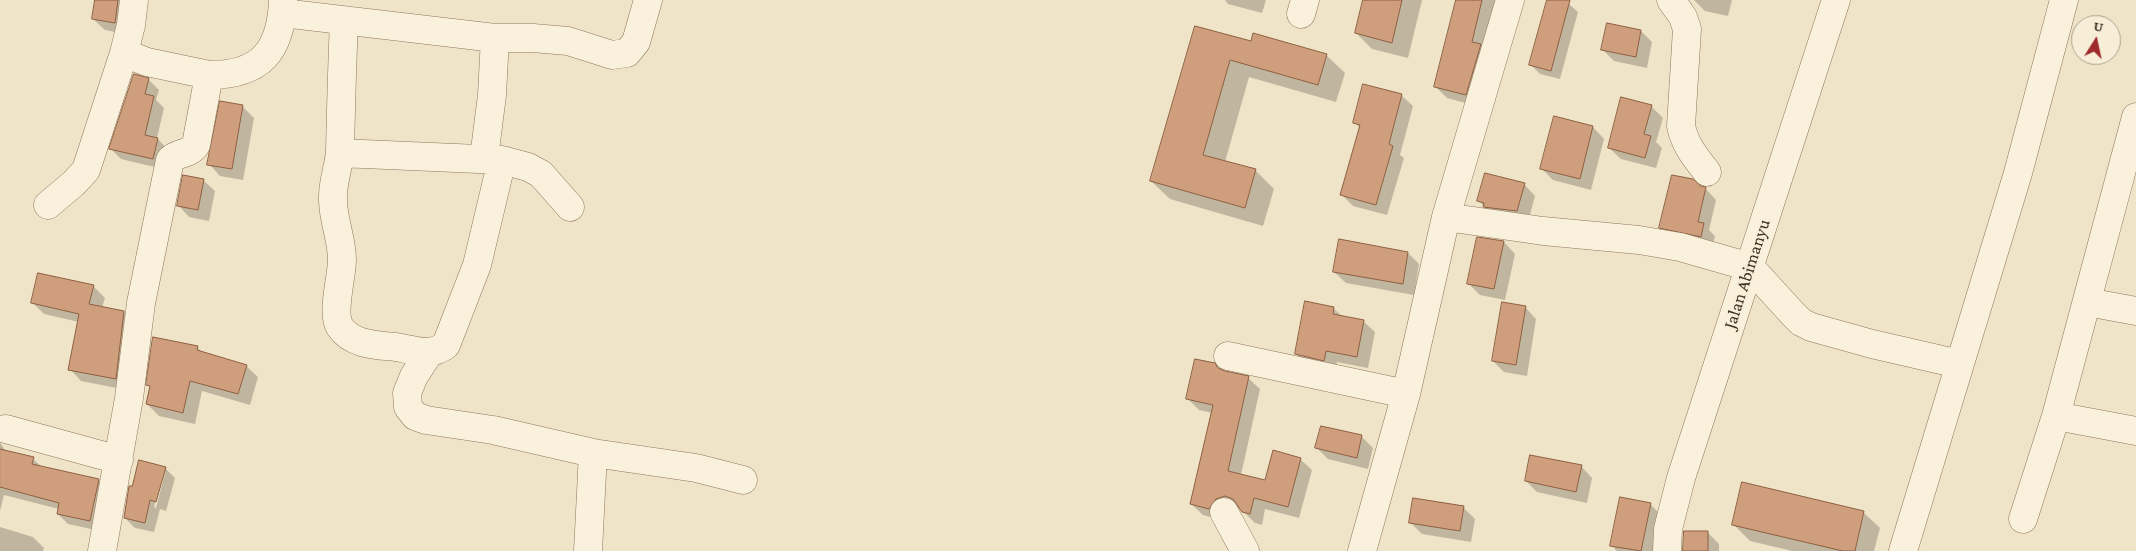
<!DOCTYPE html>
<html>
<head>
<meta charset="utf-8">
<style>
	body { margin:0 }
	#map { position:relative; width:2136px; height:551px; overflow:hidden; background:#f0e4c8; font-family:"Crimson Pro",serif }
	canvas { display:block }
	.north { position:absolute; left:2071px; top:15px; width:50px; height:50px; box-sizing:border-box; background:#f7eed8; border:1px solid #ada18e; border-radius:50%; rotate:10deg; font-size:14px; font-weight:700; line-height:20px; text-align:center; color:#3d2e20 }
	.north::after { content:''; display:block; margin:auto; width:18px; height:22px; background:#9e2a2b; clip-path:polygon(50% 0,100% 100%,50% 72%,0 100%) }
</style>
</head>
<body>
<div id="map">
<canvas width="2136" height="551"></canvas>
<div class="north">U</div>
</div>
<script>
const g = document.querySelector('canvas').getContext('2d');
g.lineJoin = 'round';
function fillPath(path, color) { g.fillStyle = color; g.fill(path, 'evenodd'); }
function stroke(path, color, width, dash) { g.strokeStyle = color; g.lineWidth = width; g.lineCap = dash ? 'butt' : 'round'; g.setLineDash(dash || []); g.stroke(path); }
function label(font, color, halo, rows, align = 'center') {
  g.font = font + ' "Crimson Pro",serif'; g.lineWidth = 4; g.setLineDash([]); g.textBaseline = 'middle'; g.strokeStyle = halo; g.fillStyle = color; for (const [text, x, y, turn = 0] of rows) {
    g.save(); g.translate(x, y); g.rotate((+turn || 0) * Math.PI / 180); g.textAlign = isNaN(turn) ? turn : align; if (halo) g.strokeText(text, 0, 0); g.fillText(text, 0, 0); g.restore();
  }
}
fillPath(new Path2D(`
	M 97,0 L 134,0 L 126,34 L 105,30 L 93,19 Z
	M 1225,0 L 1266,0 L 1262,13 L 1228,4 Z
	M 1364,0 L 1422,0 L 1408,58 L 1372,49 L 1356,33 Z
	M 1458,0 L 1496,0 L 1477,106 L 1447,98 L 1436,87 Z
	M 1548,0 L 1569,4 L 1578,12 L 1560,79 L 1540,74 L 1531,65 Z
	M 1694,0 L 1732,0 L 1728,16 L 1705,11 Z
	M 1196,27 L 1251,43 L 1326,55 L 1345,73 L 1336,102 L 1249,77 L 1225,162 L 1255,170 L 1274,189 L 1263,226 L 1170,199 L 1151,181 Z
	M 1641,31 L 1652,42 L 1647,68 L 1614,61 L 1602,49 Z
	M 148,79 L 159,90 L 156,100 L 164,108 L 157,138 L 168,150 L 163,169 L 121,159 L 111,149 Z
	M 1401,95 L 1413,106 L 1400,155 L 1404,158 L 1387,215 L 1353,206 L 1341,194 L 1360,128 L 1355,123 Z
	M 242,106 L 254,118 L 243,180 L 220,176 L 209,164 Z
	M 1651,106 L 1663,118 L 1656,142 L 1662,148 L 1656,168 L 1621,159 L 1609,148 Z
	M 1593,127 L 1604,139 L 1591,190 L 1553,180 L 1541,168 Z
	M 203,180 L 215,191 L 209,221 L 189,217 L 178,205 Z
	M 1524,184 L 1535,196 L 1528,222 L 1496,218 L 1479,201 Z
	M 1700,187 L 1705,188 L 1716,200 L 1709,230 L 1715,236 L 1712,247 L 1672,239 L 1661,227 Z
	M 1504,242 L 1515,254 L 1505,300 L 1480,295 L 1468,283 Z
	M 1408,253 L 1419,264 L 1414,295 L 1346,283 L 1334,272 Z
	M 93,286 L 105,298 L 102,308 L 124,312 L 135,324 L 127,390 L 81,381 L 70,369 L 79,322 L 44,314 L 32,302 Z
	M 1525,307 L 1536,319 L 1527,376 L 1504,372 L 1493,361 Z
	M 1333,308 L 1343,317 L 1363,321 L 1375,332 L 1368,368 L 1337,362 L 1335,371 L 1308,365 L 1296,354 Z
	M 197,347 L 204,354 L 246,366 L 258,377 L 250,405 L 202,391 L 195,424 L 159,416 L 147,404 L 151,387 L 148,384 Z
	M 1220,370 L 1248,378 L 1260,389 L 1241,475 L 1266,481 L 1300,459 L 1312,470 L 1299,518 L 1265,509 L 1262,525 L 1255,523 L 1241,509 L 1237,507 L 1228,510 L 1221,520 L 1203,515 L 1191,504 L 1212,413 L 1199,410 L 1187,398 Z
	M 1362,437 L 1373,448 L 1368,469 L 1328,459 L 1317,448 Z
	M 0,442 L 6,452 L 33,459 L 42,467 L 98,480 L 108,490 L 100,531 L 68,524 L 58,514 L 59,509 L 4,495 L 0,511 Z
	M 1581,466 L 1592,478 L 1587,503 L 1537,492 L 1526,481 Z
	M 165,468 L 175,478 L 166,511 L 160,509 L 154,532 L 135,528 L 125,518 ZM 163,473 L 165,473 L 156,508 L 154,507 Z
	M 1650,504 L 1662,516 L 1654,551 L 1617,551 L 1612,546 Z
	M 1463,507 L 1475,519 L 1471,542 L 1422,534 L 1410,522 Z
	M 1863,512 L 1880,528 L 1874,551 L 1792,551 L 1750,541 L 1734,525 Z
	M 0,527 L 33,537 L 44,548 L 43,551 L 0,551 Z
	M 1708,533 L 1719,544 L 1719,551 L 1684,551 Z`), '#0003');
const building = new Path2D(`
	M 95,0 L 118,0 L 115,23 L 92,19 Z
	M 1363,0 L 1402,0 L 1392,43 L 1355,33 Z
	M 1456,0 L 1482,0 L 1472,42 L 1481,44 L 1466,95 L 1434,87 Z
	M 1547,0 L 1570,0 L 1551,71 L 1529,65 Z
	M 1607,23 L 1641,30 L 1636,57 L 1601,50 Z
	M 1195,26 L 1251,41 L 1253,33 L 1327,54 L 1318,85 L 1230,60 L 1203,155 L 1256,169 L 1245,208 L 1150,181 Z
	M 134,74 L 149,78 L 145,94 L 154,96 L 145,135 L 158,138 L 153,159 L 109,149 Z
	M 1363,84 L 1402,94 L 1389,144 L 1393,146 L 1376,205 L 1340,195 L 1360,125 L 1353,123 Z
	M 1621,97 L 1652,105 L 1644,134 L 1651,136 L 1645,158 L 1608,148 Z
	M 220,101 L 243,105 L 232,169 L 207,165 Z
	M 1554,116 L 1593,126 L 1580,179 L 1540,169 Z
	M 1485,173 L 1525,183 L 1517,211 L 1483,207 L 1484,203 L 1477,201 Z
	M 183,175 L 204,179 L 198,210 L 177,206 Z
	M 1672,175 L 1693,179 L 1701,186 L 1706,187 L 1698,222 L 1704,223 L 1701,237 L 1659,228 Z
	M 1477,237 L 1504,241 L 1494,289 L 1467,284 Z
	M 1339,239 L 1408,252 L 1403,284 L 1333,272 Z
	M 38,273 L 94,285 L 89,304 L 124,311 L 116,379 L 68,370 L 79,314 L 31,303 Z
	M 1305,301 L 1334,307 L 1333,314 L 1364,320 L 1357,357 L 1326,351 L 1324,361 L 1295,354 Z
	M 1502,302 L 1526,306 L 1516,365 L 1492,361 Z
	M 153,337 L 198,346 L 197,350 L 247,365 L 238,394 L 190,381 L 183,413 L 146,404 L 150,386 L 146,385 Z
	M 1195,359 L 1215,363 L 1218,368 L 1225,371 L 1249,376 L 1228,471 L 1265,480 L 1273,450 L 1301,458 L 1288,507 L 1254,498 L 1250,514 L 1242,512 L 1233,499 L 1225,496 L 1216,499 L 1209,509 L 1190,504 L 1213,405 L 1186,399 Z
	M 1321,426 L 1362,435 L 1357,458 L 1315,448 Z
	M 0,449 L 34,457 L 32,464 L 99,479 L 90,521 L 57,514 L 59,503 L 0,487 Z
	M 1530,455 L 1582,465 L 1576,492 L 1525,481 Z
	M 139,460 L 166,467 L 156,502 L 150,500 L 145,523 L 124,518 L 129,486 L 132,486 Z
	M 1742,482 L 1864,511 L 1855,551 L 1843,551 L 1732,525 Z
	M 1620,497 L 1651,503 L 1641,551 L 1610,546 Z
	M 1413,498 L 1464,506 L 1460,531 L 1409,523 Z
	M 1684,531 L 1708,531 L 1708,551 L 1683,551 Z`);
fillPath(building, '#cf9f7d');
stroke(building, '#8d5f41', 1);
const minor = new Path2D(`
	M 134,0 L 131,25 L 124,53 L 147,62 L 209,75
	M 1671,0 L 1683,17 L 1687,29 L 1681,126 C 1685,145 1695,157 1707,172
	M 283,13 L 495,38 L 533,38 L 568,41 L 612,55 L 627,53 L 636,42 L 648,0
	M 1301,14 L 1305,0
	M 344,22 C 342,65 341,108 340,151 C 339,167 332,183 333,200 C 333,220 342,239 342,260 C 342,277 331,313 340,327 C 352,345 377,345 396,347 C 414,350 431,357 446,345 L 477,265 L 502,160
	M 2136,117 L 2056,416 L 2136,431
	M 340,153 L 502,160 L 528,167 L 541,174 L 570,207
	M 484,158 L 492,95 L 495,38
	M 48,205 L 74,183 L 86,170 L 124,53
	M 1446,217 L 1543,231 L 1639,240 L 1680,247 L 1750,267 L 1793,314 L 1801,322 L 1811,327 L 1872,344 L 1959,364
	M 2087,302 L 2136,311
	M 429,353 L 414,376 L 407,393 L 408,407 L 415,416 L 426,420 L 493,430 L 593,453
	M 1228,356 L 1406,394
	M 6,429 L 119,460
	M 1224,512 L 1245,551
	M 2023,519 L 2056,416
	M 102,551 L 129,398 L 141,303 L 170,160 C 178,152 189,155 196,145 L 209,75 C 261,75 281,51 283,0
	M 588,551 L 593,453 L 696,468 L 743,480
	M 1362,551 L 1406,394 L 1446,217 L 1510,0
	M 1667,551 L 1668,529 L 1681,478 L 1836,0
	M 1903,551 L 2018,173 L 2064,0`);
stroke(minor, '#8d765c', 29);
stroke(minor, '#faf1dc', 28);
label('18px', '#3d2e20', '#f7eed8', [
	["Jalan Abimanyu",1747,274,-72]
]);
</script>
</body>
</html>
